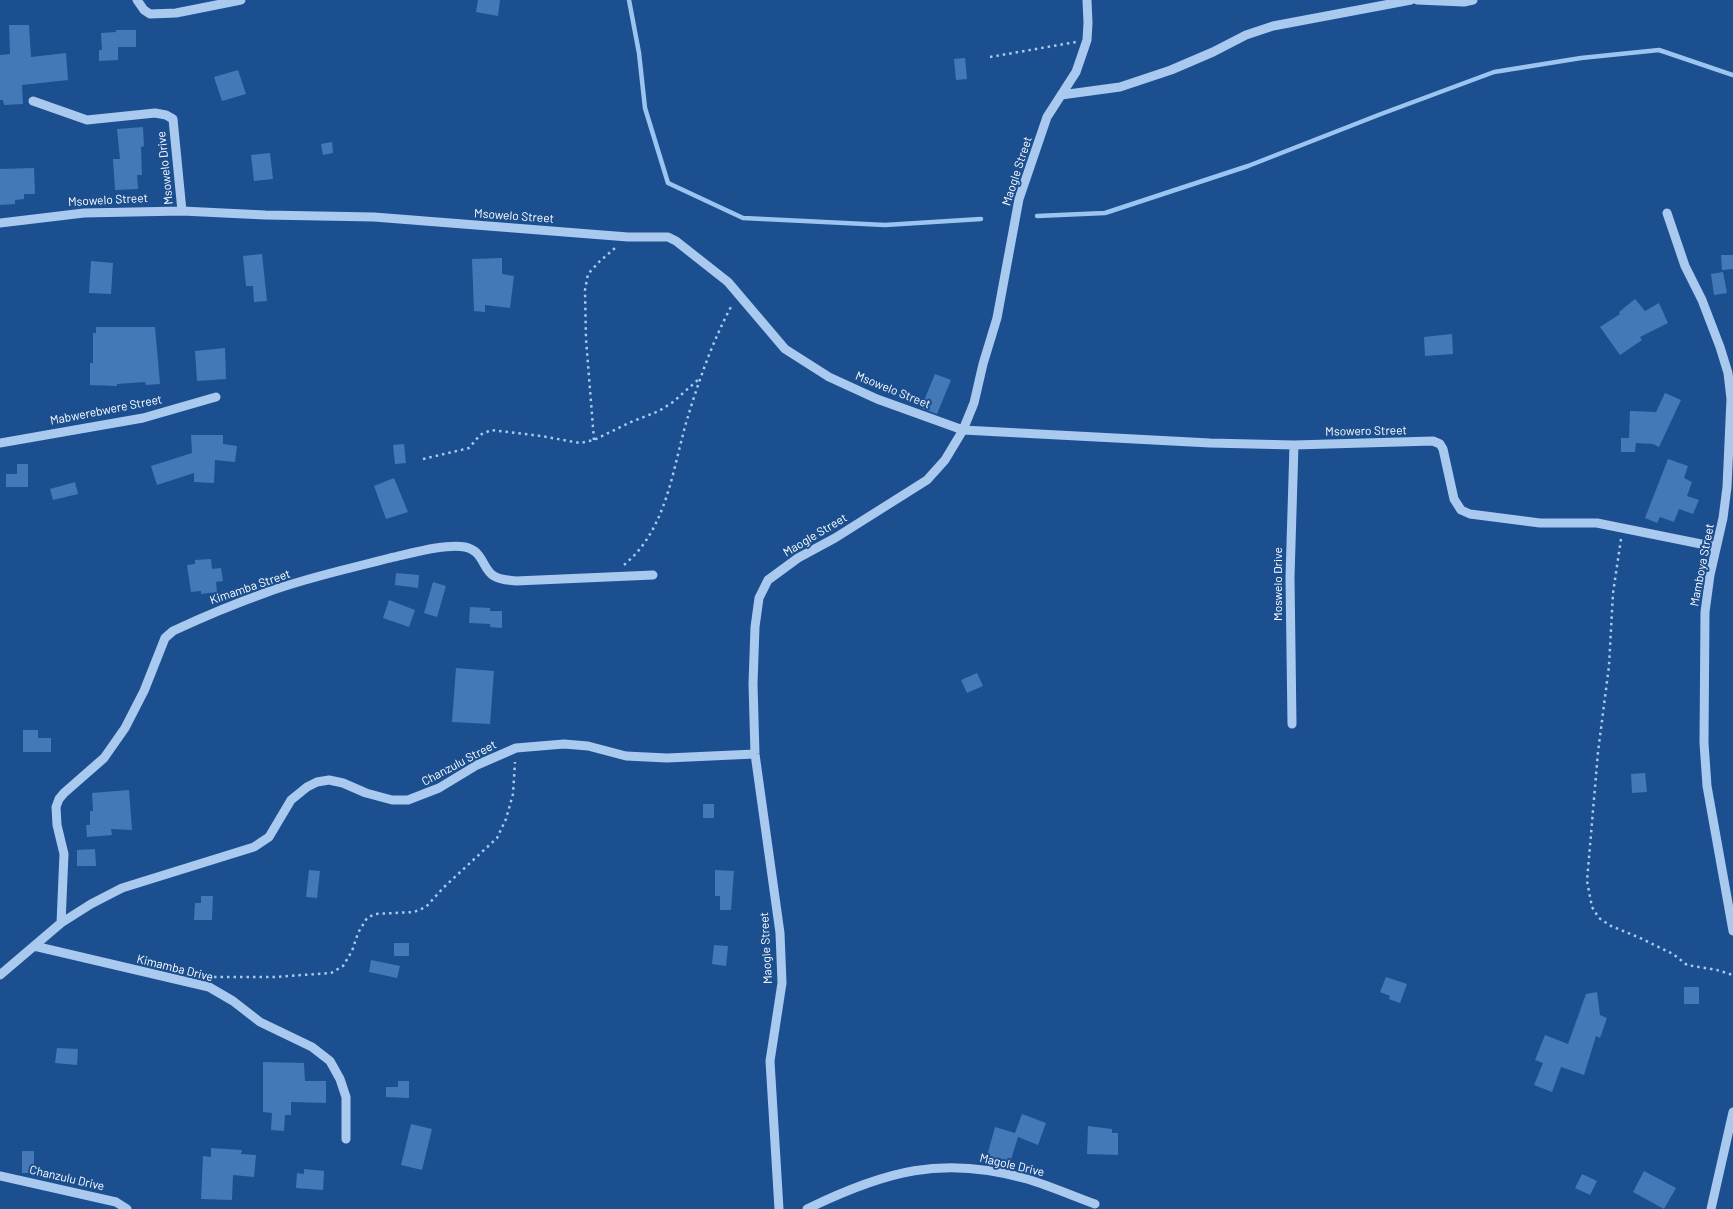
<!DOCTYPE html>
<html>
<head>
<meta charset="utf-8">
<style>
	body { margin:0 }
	canvas { display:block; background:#1b4f8f }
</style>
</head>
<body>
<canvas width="1733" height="1209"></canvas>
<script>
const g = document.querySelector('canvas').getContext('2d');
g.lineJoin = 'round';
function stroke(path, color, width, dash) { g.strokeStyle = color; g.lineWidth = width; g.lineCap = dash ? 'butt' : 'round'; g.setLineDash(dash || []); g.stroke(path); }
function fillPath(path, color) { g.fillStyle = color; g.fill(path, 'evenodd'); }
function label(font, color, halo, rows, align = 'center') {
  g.font = font + ' Barlow,sans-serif'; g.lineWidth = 4; g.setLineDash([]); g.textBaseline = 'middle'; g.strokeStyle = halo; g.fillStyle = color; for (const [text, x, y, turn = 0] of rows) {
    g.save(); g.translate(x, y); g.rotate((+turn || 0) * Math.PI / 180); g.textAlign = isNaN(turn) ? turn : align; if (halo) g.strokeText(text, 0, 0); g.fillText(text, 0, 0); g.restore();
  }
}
stroke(new Path2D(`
	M 629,0 L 639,53 L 645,108 L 668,183 L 743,218 L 885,225 L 981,219
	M 1037,216 L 1105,213 L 1248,166 L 1381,114 L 1494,72 L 1581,58 L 1659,50 L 1733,75`), '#9cc4f0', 4.5);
fillPath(new Path2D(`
	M 478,0 L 500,0 L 498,16 L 476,12 Z
	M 9,25 L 29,25 L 31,57 L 66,53 L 68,80 L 22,85 L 23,104 L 4,105 L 3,100 L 0,100 L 0,55 L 10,54 Z
	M 116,30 L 136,30 L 136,47 L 118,47 L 118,60 L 99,61 L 99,50 L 102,50 L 101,33 L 116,32 Z
	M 965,58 L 967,79 L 956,80 L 954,59 Z
	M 238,70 L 246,94 L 222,101 L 214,77 Z
	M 143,127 L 144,146 L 141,147 L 142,175 L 137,175 L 138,189 L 115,190 L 113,159 L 120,159 L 117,129 Z
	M 332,142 L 333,153 L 323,155 L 321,144 Z
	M 270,153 L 273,179 L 254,181 L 251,155 Z
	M 34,168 L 35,194 L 24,194 L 24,199 L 15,200 L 15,204 L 0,205 L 0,169 Z
	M 262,254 L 267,301 L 254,302 L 253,286 L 246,286 L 243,256 Z
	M 1721,255 L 1733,255 L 1733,269 L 1722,270 Z
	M 502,258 L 502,274 L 514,276 L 510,308 L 485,305 L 485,312 L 474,311 L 472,259 Z
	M 91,261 L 113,263 L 111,294 L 89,293 Z
	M 1723,272 L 1727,293 L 1714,295 L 1711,274 Z
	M 1635,299 L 1645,311 L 1659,303 L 1668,323 L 1640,337 L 1642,340 L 1620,355 L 1600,327 L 1620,314 L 1619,312 Z
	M 96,327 L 155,327 L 160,384 L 146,385 L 145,382 L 117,384 L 117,386 L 90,385 L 90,363 L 93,363 L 93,333 L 96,333 Z
	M 1452,334 L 1453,354 L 1425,356 L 1424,337 Z
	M 225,348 L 226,379 L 197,381 L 195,351 Z
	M 935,374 L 951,380 L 937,414 L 921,408 Z
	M 1665,393 L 1681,400 L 1659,447 L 1653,444 L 1636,443 L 1635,452 L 1621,452 L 1621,438 L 1629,438 L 1630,411 L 1656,412 Z
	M 191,435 L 223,435 L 223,444 L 237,446 L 235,462 L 215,460 L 214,483 L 194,482 L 194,473 L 157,485 L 151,466 L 192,453 Z
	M 404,444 L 406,463 L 395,464 L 393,445 Z
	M 1668,459 L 1688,466 L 1684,478 L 1692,482 L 1687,496 L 1699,500 L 1693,514 L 1679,509 L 1674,522 L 1660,517 L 1657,523 L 1645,518 Z
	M 17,464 L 28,464 L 28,487 L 6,487 L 6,474 L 17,474 Z
	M 394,478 L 408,512 L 386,519 L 374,486 Z
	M 75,482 L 78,494 L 53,500 L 50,489 Z
	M 211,559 L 212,569 L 221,568 L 223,581 L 216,582 L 217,592 L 201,594 L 201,591 L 191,592 L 187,565 L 195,564 L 195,560 Z
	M 396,573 L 419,575 L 418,588 L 395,585 Z
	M 433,582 L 446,586 L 437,617 L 424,613 Z
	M 389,600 L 415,610 L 409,627 L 383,618 Z
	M 470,607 L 490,608 L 490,611 L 502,611 L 502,628 L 490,627 L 490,624 L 469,623 Z
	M 456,668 L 494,671 L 490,724 L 452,722 Z
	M 977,673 L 983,686 L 967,693 L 961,680 Z
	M 23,730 L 38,730 L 38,738 L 51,738 L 51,752 L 23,752 Z
	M 1645,773 L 1647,792 L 1632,793 L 1631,774 Z
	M 129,790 L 132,830 L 111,829 L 112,835 L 87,837 L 86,825 L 90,825 L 90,811 L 93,811 L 92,793 Z
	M 703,804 L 714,804 L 714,818 L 703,818 Z
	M 95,849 L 96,866 L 77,866 L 77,850 Z
	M 309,870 L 320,871 L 317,898 L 306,897 Z
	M 715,870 L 734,871 L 731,910 L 720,910 L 720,896 L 715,896 Z
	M 201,896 L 213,896 L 212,920 L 194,920 L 195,903 L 201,903 Z
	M 394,943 L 409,943 L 409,956 L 394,956 Z
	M 714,945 L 728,946 L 726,966 L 712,964 Z
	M 371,960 L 400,966 L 397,978 L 369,972 Z
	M 1386,977 L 1407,984 L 1400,1003 L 1389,999 L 1390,996 L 1380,992 Z
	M 1684,987 L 1699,987 L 1699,1004 L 1684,1004 Z
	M 1597,992 L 1600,1015 L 1607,1018 L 1600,1038 L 1596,1036 L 1584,1075 L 1561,1067 L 1552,1092 L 1534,1085 L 1543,1063 L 1535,1060 L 1545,1035 L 1568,1044 L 1586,994 Z
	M 57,1048 L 78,1049 L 77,1065 L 55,1063 Z
	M 263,1062 L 304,1063 L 305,1081 L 326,1081 L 326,1103 L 291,1102 L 291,1115 L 285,1115 L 284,1131 L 271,1130 L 272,1113 L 263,1112 Z
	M 398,1081 L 409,1081 L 409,1098 L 386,1097 L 386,1087 L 398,1087 Z
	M 1022,1114 L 1046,1123 L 1038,1145 L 1018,1137 L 1010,1163 L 987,1156 L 995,1127 L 1015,1133 Z
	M 411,1124 L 432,1129 L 422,1170 L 401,1165 Z
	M 1088,1126 L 1112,1129 L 1112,1133 L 1118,1133 L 1118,1155 L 1087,1154 Z
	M 211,1148 L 242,1150 L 241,1154 L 256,1155 L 254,1177 L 233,1175 L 232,1200 L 201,1199 L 203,1156 L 211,1157 Z
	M 22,1151 L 34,1151 L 34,1173 L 22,1173 Z
	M 304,1169 L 324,1171 L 323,1190 L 296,1188 L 297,1173 L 304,1174 Z
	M 1644,1171 L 1676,1188 L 1664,1209 L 1633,1192 Z
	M 1582,1174 L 1597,1181 L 1590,1195 L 1575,1188 Z`), '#4478b7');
stroke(new Path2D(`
	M 990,57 L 1076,42
	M 594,440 L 586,339 L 585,290 L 588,274 L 600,261 L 615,248
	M 423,459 L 469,448 L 480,435 L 491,430 L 541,436 L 580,443 L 594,440 L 631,422 L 659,411 L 673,402 L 700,378
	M 1621,539 L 1613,593 L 1609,666 L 1598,752 L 1587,881 L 1592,907 L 1599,918 L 1611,926 L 1638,937 L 1673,954 L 1687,965 L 1717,970 L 1733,975
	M 624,565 C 666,530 672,473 686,423 C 698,383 712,342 732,305
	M 214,977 L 274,977 L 331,973 L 343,966 L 352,951 L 358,933 L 367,918 L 375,914 L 414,912 L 426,907 L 443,888 L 497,838 L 506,819 L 513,794 L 515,762`), '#a9c9ee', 2.5, [2.5, 4]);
stroke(new Path2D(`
	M 137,0 L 144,10 L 150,14 L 176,13 L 241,0
	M 1417,0 L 1464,2 L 1473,0
	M 1061,95 L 1120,87 L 1171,70 L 1213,52 L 1246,35 L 1273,26 L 1411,0
	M 33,101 L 87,120 L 155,113 L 166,115 L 173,119 L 182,211
	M 1667,213 L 1685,266 L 1702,300 L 1720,347 L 1728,373 L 1731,399 L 1727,487 L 1723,518 L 1710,575 L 1705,612 L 1704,743 L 1707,786 L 1733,931
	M 0,223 L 84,213 L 182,211 L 265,215 L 374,217 L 628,237 L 668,237 L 676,241 L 728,282 L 785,349 L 829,377 L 877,399 L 963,430 L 1210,443 L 1294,445 L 1433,441 L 1440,444 L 1443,449 L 1454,499 L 1461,510 L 1470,514 L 1540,523 L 1597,523 L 1716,547
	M 0,443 L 143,418 L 216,397
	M 1292,724 L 1290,577 L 1294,445
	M 61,923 L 64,854 L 57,825 L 56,807 L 59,799 L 64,793 L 104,758 L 125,728 L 144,691 L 165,638 L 173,631 C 203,617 234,604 265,593 C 305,578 348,569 390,558 C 409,554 446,543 465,547 C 484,551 482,569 494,576 C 500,580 508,580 516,581 L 653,575
	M 34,946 L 209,987 L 233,1001 L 260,1022 L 312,1047 L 330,1061 L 340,1079 L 346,1097 L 346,1139
	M 0,975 L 61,923 L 91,904 L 122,888 L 254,847 L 269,837 L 291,800 L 307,787 L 317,782 L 329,780 L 343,783 L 366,793 L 392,800 L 408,800 L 439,788 L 477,765 L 516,748 L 564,744 L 588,746 L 626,756 L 667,758 L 755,754
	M 0,1176 L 116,1202 L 127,1209
	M 779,1209 L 770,1061 L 782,983 L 780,933 L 755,754 L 753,684 L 755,627 L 759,598 L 768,580 L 798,558 L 835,538 L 927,480 L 945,460 L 963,430 L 974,403 L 983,364 L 997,318 L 1019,199 L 1047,117 L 1076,72 L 1087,40 L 1088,23 L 1087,0
	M 807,1209 C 885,1171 942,1155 1027,1179 C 1050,1186 1073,1196 1095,1204
	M 1711,1209 L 1733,1112`), '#a9c9ee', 9);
label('12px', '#fff', '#1b4f8f', [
	["Msowelo Drive",165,168,-96],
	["Maogle Street",1017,171,-72],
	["Msowelo Street",108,200,-3],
	["Msowelo Street",514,216,4],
	["Msowelo Street",893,390,22],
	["Mabwerebwere Street",106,410,-11],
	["Msowero Street",1366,431,-1],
	["Maogle Street",815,535,-31],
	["Mamboya Street",1702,565,-79],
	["Moswelo Drive",1278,584,-90],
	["Kimamba Street",250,587,-19],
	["Chanzulu Street",459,763,-28],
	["Maogle Street",766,948,-93],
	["Kimamba Drive",175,968,14],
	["Magole Drive",1012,1165,13],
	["Chanzulu Drive",67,1178,13]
]);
</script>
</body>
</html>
